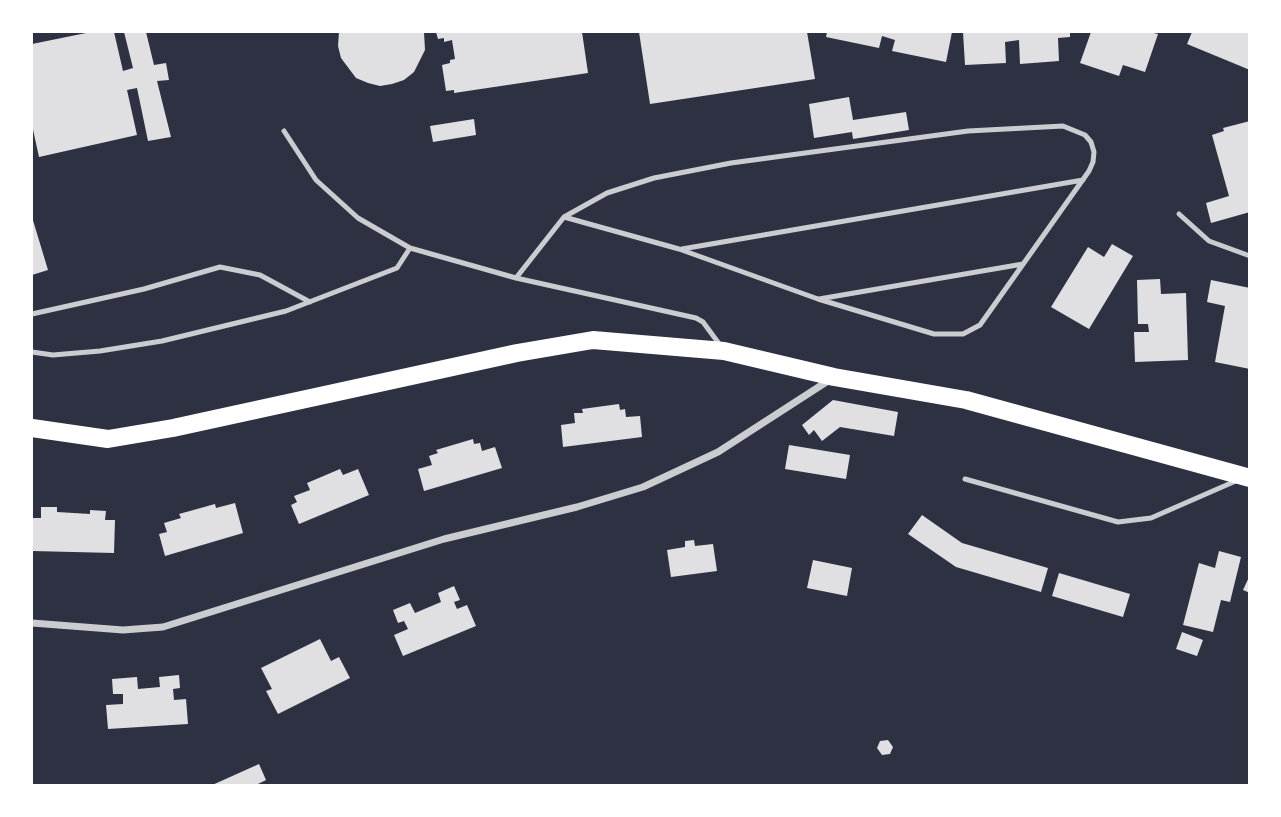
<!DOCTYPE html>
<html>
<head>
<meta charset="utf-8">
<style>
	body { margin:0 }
	#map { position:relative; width:1281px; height:817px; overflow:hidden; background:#2d3142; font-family:"Playfair Display",serif }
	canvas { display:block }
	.frame { position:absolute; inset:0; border:33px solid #fff; pointer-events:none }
</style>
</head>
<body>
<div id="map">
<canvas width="1281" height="817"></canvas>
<div class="frame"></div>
</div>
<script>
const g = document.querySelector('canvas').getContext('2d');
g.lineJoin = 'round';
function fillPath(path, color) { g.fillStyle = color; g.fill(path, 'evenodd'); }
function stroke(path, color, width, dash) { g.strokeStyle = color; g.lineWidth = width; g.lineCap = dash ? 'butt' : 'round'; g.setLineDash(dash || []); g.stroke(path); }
fillPath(new Path2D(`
	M 91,32 L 114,32 L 123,71 L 133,68 L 124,32 L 146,32 L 154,65 L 166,63 L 169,80 L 157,81 L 171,137 L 148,141 L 137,88 L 127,90 L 137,135 L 39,157 L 32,125 L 32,44 Z
	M 339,32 L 424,32 L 425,50 L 414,72 L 404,80 L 392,84 L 380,86 L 368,83 L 356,78 L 341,58 L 338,46 Z
	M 436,32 L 582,32 L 588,73 L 454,93 L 454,90 L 446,91 L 442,65 L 450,63 L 450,60 L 455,59 L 452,40 L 444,42 L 444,38 L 438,39 Z
	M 639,32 L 807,32 L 815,79 L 650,104 Z
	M 827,32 L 952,32 L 946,62 L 892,51 L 895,40 L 882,36 L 879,48 L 826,37 Z
	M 963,32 L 1070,32 L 1070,37 L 1058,38 L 1059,61 L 1020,64 L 1019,40 L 1005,42 L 1006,63 L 965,65 Z
	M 1091,32 L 1149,32 L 1158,34 L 1145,72 L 1123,65 L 1119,76 L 1080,63 Z
	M 1192,32 L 1250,32 L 1250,70 L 1187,44 Z
	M 849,97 L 853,120 L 906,112 L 909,130 L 853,139 L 852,132 L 814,138 L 809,104 Z
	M 474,119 L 476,135 L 433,142 L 430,126 Z
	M 1250,121 L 1250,212 L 1211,223 L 1206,203 L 1229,196 L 1212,135 L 1224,131 L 1223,128 Z
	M 32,217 L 48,270 L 32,275 Z
	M 1112,244 L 1133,256 L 1089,329 L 1051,307 L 1088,247 L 1104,257 Z
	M 1160,279 L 1161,294 L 1186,293 L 1188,360 L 1135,362 L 1134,332 L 1149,332 L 1148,324 L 1138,324 L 1137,280 Z
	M 1211,280 L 1250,288 L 1250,369 L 1215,362 L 1225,306 L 1207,302 Z
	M 833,400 L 898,412 L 894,436 L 840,427 L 822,441 L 814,430 L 809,435 L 802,425 Z
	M 619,404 L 620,410 L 625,409 L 626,417 L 640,416 L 642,437 L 563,447 L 561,425 L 575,423 L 574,413 L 583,413 L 582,409 Z
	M 473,439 L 474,444 L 480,443 L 482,451 L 495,447 L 502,468 L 424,491 L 418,469 L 432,465 L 429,456 L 438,453 L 436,450 Z
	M 789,445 L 850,455 L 846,479 L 785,469 Z
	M 340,469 L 343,475 L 358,469 L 369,495 L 299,524 L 291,505 L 297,502 L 294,496 L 310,490 L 307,483 Z
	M 235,503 L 243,533 L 165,556 L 159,534 L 167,532 L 164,523 L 181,518 L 179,514 L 215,504 L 216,508 Z
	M 41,507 L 57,507 L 57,512 L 90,514 L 90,510 L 106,511 L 105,520 L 115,520 L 114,553 L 32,551 L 33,518 L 41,518 Z
	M 922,515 L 962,543 L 1048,568 L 1041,592 L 956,567 L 908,534 Z
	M 694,540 L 695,546 L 713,544 L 717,571 L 671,577 L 667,550 L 685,547 L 685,541 Z
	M 1219,551 L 1241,557 L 1230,602 L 1221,600 L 1213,632 L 1183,625 L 1199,563 L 1215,568 Z
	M 813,560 L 852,568 L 847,596 L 807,588 Z
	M 1059,573 L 1130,594 L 1123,617 L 1052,596 Z
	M 1250,575 L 1250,593 L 1243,590 Z
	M 454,586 L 460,600 L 454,602 L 457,609 L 467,605 L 476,626 L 403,656 L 394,635 L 408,629 L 404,621 L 398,623 L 393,610 L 410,603 L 415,613 L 441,602 L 438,593 Z
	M 1182,632 L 1203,640 L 1197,656 L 1176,649 Z
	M 320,639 L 331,661 L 339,657 L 350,678 L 278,714 L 266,691 L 272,689 L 261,668 Z
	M 179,675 L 180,688 L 173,689 L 174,700 L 186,699 L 188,724 L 108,729 L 106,705 L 123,704 L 123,694 L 113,694 L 112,679 L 137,677 L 138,689 L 160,687 L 159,677 Z
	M 888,740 L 893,747 L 890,754 L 882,755 L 877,748 L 880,741 Z
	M 259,764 L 266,780 L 254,786 L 210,786 Z`), '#e0e0e3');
stroke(new Path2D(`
	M 284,131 L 316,180 L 358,218 L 410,248 L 516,278 L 564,217 L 607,193 L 654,178 L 731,163 L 968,131 L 1063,126 L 1085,135 L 1091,142 L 1094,152 L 1093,162 L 1089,171 L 980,325 L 963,334 L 934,334 L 818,299 L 679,249 L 564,217
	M 1179,214 L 1209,241 L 1250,256
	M 682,249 L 1083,180
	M 516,278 L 696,318 L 703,322 L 720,345
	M 819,299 L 1023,264
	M 32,314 L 144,289 L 220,267 L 260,275 L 310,302
	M 32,352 L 53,355 L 100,351 L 162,341 L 286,311 L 397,268 L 410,248
	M 965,479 L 1118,522 L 1151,518 L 1238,480`), '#caccd0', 5);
stroke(new Path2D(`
	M 32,623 L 123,630 L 163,627 L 444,539 L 577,507 L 643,487 L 718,452 L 831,379`), '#caccd0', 7);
stroke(new Path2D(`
	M 32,428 L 108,439 L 173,428 L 517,353 L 593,340 L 724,351 L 834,377 L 966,400 L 1250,478`), '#fff', 18);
</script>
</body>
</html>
